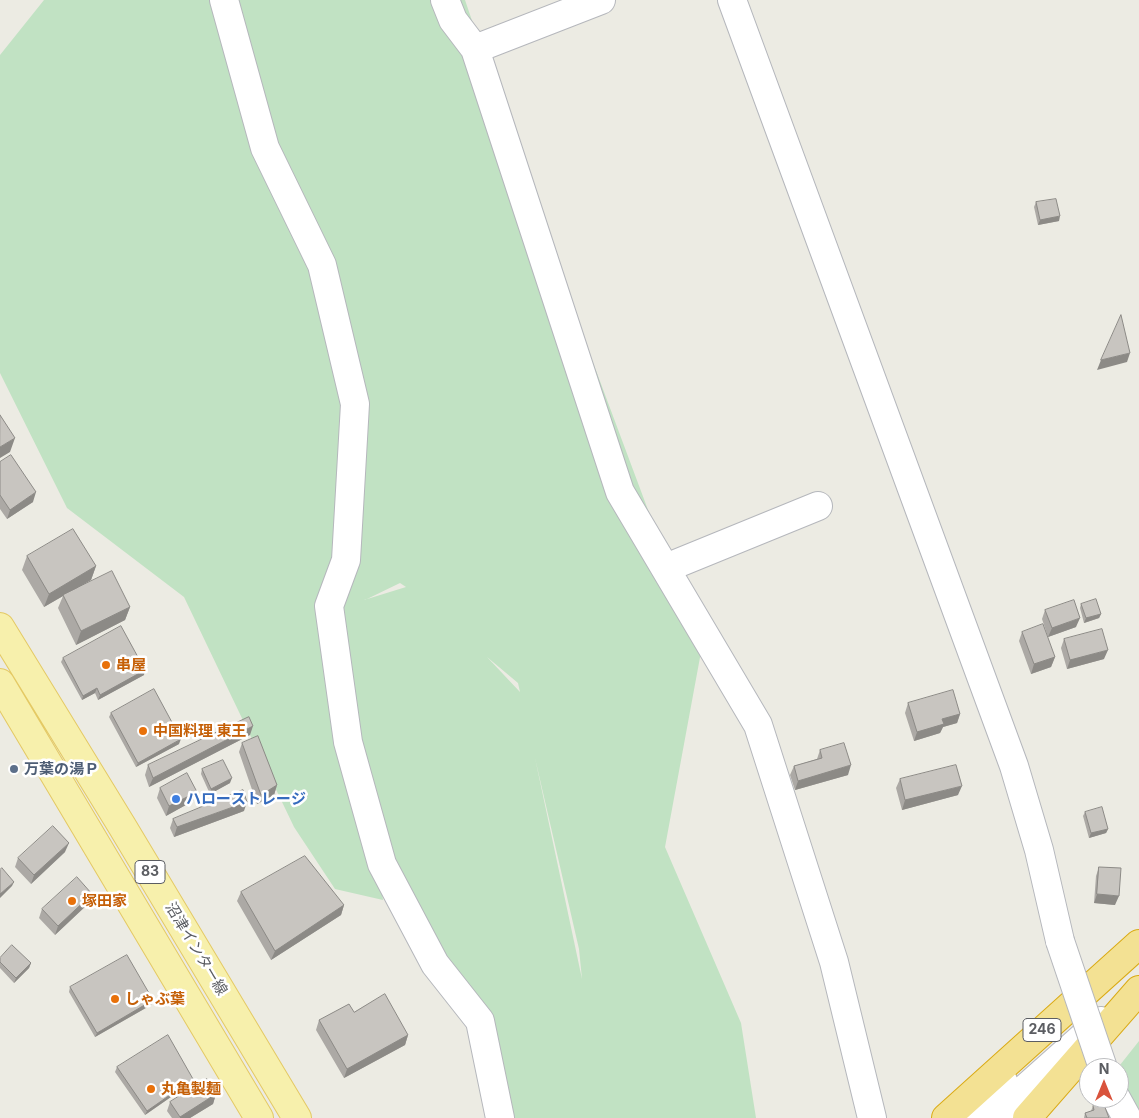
<!DOCTYPE html>
<html>
<head>
<meta charset="utf-8">
<style>
	body { margin:0 }
	#map { position:relative; width:1139px; height:1118px; overflow:hidden; background:#ecebe3; font-family:Inter,sans-serif }
	canvas { display:block }
	.north { position:absolute; left:1079px; top:1058px; width:50px; height:50px; box-sizing:border-box; background:#fff; border:1px solid #bdbec0; border-radius:50%; rotate:0deg; font-size:14px; font-weight:700; line-height:20px; text-align:center; color:#5b5d62 }
	.north::after { content:''; display:block; margin:auto; width:18px; height:22px; background:#d9533c; clip-path:polygon(50% 0,100% 100%,50% 72%,0 100%) }
</style>
</head>
<body>
<div id="map">
<canvas width="1139" height="1118"></canvas>
<div class="north">N</div>
</div>
<script>
const g = document.querySelector('canvas').getContext('2d');
g.lineJoin = 'round';
function fillPath(path, color) { g.fillStyle = color; g.fill(path, 'evenodd'); }
function stroke(path, color, width, dash) { g.strokeStyle = color; g.lineWidth = width; g.lineCap = dash ? 'butt' : 'round'; g.setLineDash(dash || []); g.stroke(path); }
function label(font, color, halo, rows, align = 'center') {
  g.font = font + ' Inter,"Noto Sans JP",sans-serif'; g.lineWidth = 5; g.setLineDash([]); g.textBaseline = 'middle'; g.strokeStyle = halo; g.fillStyle = color; for (const [text, x, y, turn = 0] of rows) {
    g.save(); g.translate(x, y); g.rotate((+turn || 0) * Math.PI / 180); g.textAlign = isNaN(turn) ? turn : align; if (halo) g.strokeText(text, 0, 0); g.fillText(text, 0, 0); g.restore();
  }
}
fillPath(new Path2D(`
	M 44,0 L 465,0 L 538,215 L 701,652 L 665,847 L 741,1023 L 756,1118 L 507,1118 L 482,1030 L 436,975 L 369,797 L 383,900 L 335,889 L 294,827 L 184,597 L 67,508 L 0,373 L 0,55 ZM 400,583 L 406,587 L 364,600 L 365,600 ZM 487,657 L 518,683 L 520,692 ZM 535,758 L 579,949 L 582,979 Z
	M 1139,1041 L 1139,1118 L 1133,1117 L 1120,1065 Z`), '#c1e2c3');
const minor = new Path2D(`
	M 224,0 L 265,148 L 322,265 L 355,404 L 346,560 L 329,606 L 348,742 L 382,864 L 435,964 L 480,1021 L 500,1118
	M 445,0 L 453,20 L 475,49 L 601,0
	M 732,0 L 1014,766 L 1039,850 L 1060,941
	M 475,49 L 620,492 L 758,725 L 834,962 L 872,1118
	M 666,568 L 818,506
	M 1116,1098 L 1127,1118
	M 968,1118 L 1003,1081
	M 992,1118 L 1101,1021`);
const major = new Path2D(`
	M 0,627 L 122,826 L 297,1118
	M 0,683 L 259,1118`);
const highway = new Path2D(`
	M 946,1118 L 1139,944
	M 1027,1118 L 1139,990`);
stroke(minor, '#b5b7bc', 30);
stroke(major, '#e4c964', 30);
stroke(highway, '#daaa14', 30);
stroke(minor, '#fff', 28);
stroke(major, '#f7f0ac', 28);
stroke(highway, '#f3e193', 28);
const minorBridge = new Path2D(`
	M 1060,941 L 1103,1068`);
stroke(minorBridge, '#b5b7bc', 30, []);
stroke(minorBridge, '#fff', 28);
fillPath(new Path2D(`
	M 1036,202 L 1059,221 L 1038,225 L 1034,207 Z
	M 0,462 L 33,502 L 7,519 L 0,509 Z
	M 27,556 L 96,566 L 91,580 L 76,588 L 130,607 L 125,620 L 76,645 L 58,608 L 63,596 L 44,607 L 22,570 Z
	M 1081,604 L 1101,614 L 1099,618 L 1084,623 L 1080,608 Z
	M 1045,610 L 1076,627 L 1048,637 L 1042,619 Z
	M 1022,632 L 1055,657 L 1051,667 L 1031,674 L 1019,641 Z
	M 1064,639 L 1104,659 L 1067,669 L 1061,648 Z
	M 63,658 L 144,675 L 98,700 L 95,693 L 82,700 L 61,662 Z
	M 908,703 L 960,714 L 957,723 L 943,727 L 940,733 L 914,741 L 905,713 Z
	M 111,713 L 179,744 L 136,767 L 109,717 Z
	M 250,735 L 149,787 L 145,775 L 148,765 Z
	M 242,743 L 277,785 L 274,795 L 257,804 L 239,752 Z
	M 820,750 L 848,775 L 795,790 L 790,775 L 794,766 L 817,759 Z
	M 202,769 L 230,783 L 210,794 L 201,774 Z
	M 900,779 L 958,795 L 902,810 L 896,788 Z
	M 160,788 L 197,792 L 193,801 L 166,816 L 157,798 Z
	M 244,811 L 174,837 L 170,828 L 173,819 Z
	M 1085,812 L 1108,829 L 1106,833 L 1089,838 L 1083,816 Z
	M 65,852 L 31,884 L 15,867 L 18,858 Z
	M 1099,867 L 1115,905 L 1094,903 L 1096,876 Z
	M 241,892 L 344,905 L 341,915 L 271,960 L 237,901 Z
	M 89,903 L 55,935 L 39,918 L 42,909 Z
	M 0,958 L 31,963 L 29,968 L 14,983 L 0,968 Z
	M 70,987 L 151,1005 L 95,1037 L 69,992 Z
	M 354,1012 L 408,1035 L 405,1045 L 344,1078 L 316,1030 L 319,1020 Z
	M 117,1067 L 191,1083 L 145,1115 L 115,1072 Z
	M 216,1094 L 213,1104 L 190,1118 L 172,1118 L 167,1111 L 170,1102 Z
	M 1093,1106 L 1109,1118 L 1084,1118 L 1085,1113 L 1091,1111 Z`), '#aca9a5');
fillPath(new Path2D(`
	M 1060,216 L 1059,221 L 1038,225 L 1040,220 Z
	M 1130,353 L 1127,362 L 1097,370 L 1101,360 Z
	M 15,438 L 10,452 L 0,458 L 0,447 Z
	M 36,492 L 33,502 L 7,519 L 10,510 Z
	M 96,566 L 91,580 L 64,596 L 63,595 L 63,596 L 44,607 L 49,594 Z
	M 130,607 L 125,620 L 76,645 L 81,631 Z
	M 1101,614 L 1099,618 L 1084,623 L 1086,618 Z
	M 1080,618 L 1076,627 L 1048,637 L 1052,628 Z
	M 1108,650 L 1104,659 L 1067,669 L 1070,660 Z
	M 1055,657 L 1051,667 L 1031,674 L 1034,664 Z
	M 145,670 L 144,675 L 98,700 L 100,695 Z
	M 97,688 L 95,693 L 82,700 L 83,696 Z
	M 960,714 L 957,723 L 943,727 L 940,733 L 914,741 L 917,732 L 942,719 Z
	M 253,726 L 250,735 L 149,787 L 153,778 Z
	M 181,739 L 179,744 L 136,767 L 138,763 Z
	M 851,765 L 848,775 L 795,790 L 798,781 Z
	M 232,778 L 230,783 L 210,794 L 211,789 Z
	M 277,785 L 274,795 L 257,804 L 261,795 Z
	M 962,786 L 958,795 L 902,810 L 905,800 Z
	M 197,792 L 193,801 L 166,816 L 169,806 Z
	M 247,802 L 244,811 L 174,837 L 177,827 Z
	M 1108,829 L 1106,833 L 1089,838 L 1091,833 Z
	M 69,843 L 65,852 L 31,884 L 34,875 Z
	M 14,882 L 12,886 L 0,898 L 0,894 Z
	M 92,894 L 89,903 L 55,935 L 58,926 Z
	M 1097,894 L 1119,896 L 1115,905 L 1094,903 Z
	M 344,905 L 341,915 L 271,960 L 275,951 Z
	M 31,963 L 29,968 L 14,983 L 16,978 Z
	M 153,1000 L 151,1005 L 95,1037 L 97,1033 Z
	M 408,1035 L 405,1045 L 344,1078 L 347,1069 Z
	M 193,1079 L 191,1083 L 145,1115 L 147,1111 Z
	M 216,1094 L 213,1104 L 190,1118 L 180,1118 L 180,1117 Z`), '#8c8a86');
const building = new Path2D(`
	M 1056,199 L 1060,216 L 1040,220 L 1036,202 Z
	M 1121,315 L 1130,353 L 1101,360 Z
	M 0,415 L 15,438 L 0,447 Z
	M 11,455 L 36,492 L 10,510 L 0,495 L 0,462 Z
	M 73,529 L 96,566 L 49,594 L 27,556 Z
	M 112,571 L 130,607 L 81,631 L 63,595 Z
	M 1096,599 L 1101,614 L 1086,618 L 1081,604 Z
	M 1074,600 L 1080,618 L 1052,628 L 1045,610 Z
	M 1043,624 L 1055,657 L 1034,664 L 1022,632 Z
	M 121,626 L 145,670 L 100,695 L 97,688 L 83,696 L 63,658 Z
	M 1102,629 L 1108,650 L 1070,660 L 1064,639 Z
	M 154,689 L 181,739 L 138,763 L 111,713 Z
	M 953,690 L 960,714 L 942,719 L 944,724 L 917,732 L 908,703 Z
	M 249,717 L 253,726 L 153,778 L 148,765 Z
	M 258,736 L 277,785 L 261,795 L 242,743 Z
	M 844,743 L 851,765 L 798,781 L 794,766 L 822,758 L 820,750 Z
	M 223,760 L 232,778 L 211,789 L 202,769 Z
	M 956,765 L 962,786 L 905,800 L 900,779 Z
	M 187,773 L 197,792 L 169,806 L 160,788 Z
	M 243,790 L 247,802 L 177,827 L 173,819 Z
	M 1102,807 L 1108,829 L 1091,833 L 1085,812 Z
	M 53,826 L 69,843 L 34,875 L 18,858 Z
	M 305,856 L 344,905 L 275,951 L 241,892 Z
	M 1099,867 L 1121,868 L 1119,896 L 1097,894 Z
	M 2,868 L 14,882 L 0,894 L 0,870 Z
	M 77,877 L 92,894 L 58,926 L 42,909 Z
	M 12,945 L 31,963 L 16,978 L 0,962 L 0,958 Z
	M 127,955 L 153,1000 L 97,1033 L 70,987 Z
	M 385,994 L 408,1035 L 347,1069 L 319,1020 L 349,1004 L 354,1012 Z
	M 168,1035 L 193,1079 L 147,1111 L 117,1067 Z
	M 207,1079 L 216,1094 L 180,1117 L 170,1102 Z
	M 1103,1102 L 1109,1118 L 1087,1118 L 1085,1113 L 1094,1110 L 1093,1106 Z`);
fillPath(building, '#c8c5c0');
stroke(building, '#8c8a86', 1);
for (const [x, y, r, color] of [
	[106,665,5,"#e8710a"],
	[143,731,5,"#e8710a"],
	[14,769,5,"#5c6f8a"],
	[176,799,5,"#3f7fe0"],
	[72,901,5,"#e8710a"],
	[115,999,5,"#e8710a"],
	[151,1089,5,"#e8710a"]
]) { const dot = new Path2D(); dot.arc(x, y, r, 0, 2 * Math.PI); g.fillStyle = color; g.fill(dot); stroke(dot, '#fff', 2); }
for (const [x, y, w] of [
	[150,872,30],
	[1042,1030,38]
]) { const box = new Path2D(); box.roundRect(x - w / 2, y - 11.5, w, 23, 4); g.fillStyle = '#fff'; g.fill(box); stroke(box, '#5b5d62', 1); }
label('bold 14px', '#5b5d62', null, [
	["83",150,872],
	["246",1042,1030]
]);
label('bold 15px', '#c56008', '#fff', [
	["串屋",116,665],
	["中国料理 東王",153,731],
	["塚田家",82,901],
	["しゃぶ葉",125,999],
	["丸亀製麺",161,1089]
], 'left');
label('bold 15px', '#4e5e75', '#fff', [
	["万葉の湯Ｐ",24,769]
], 'left');
label('bold 15px', '#366cbe', '#fff', [
	["ハローストレージ",186,799]
], 'left');
label('15px', '#5b5d62', '#fff', [
	["沼津インター線",196,949,59]
]);
</script>
</body>
</html>
